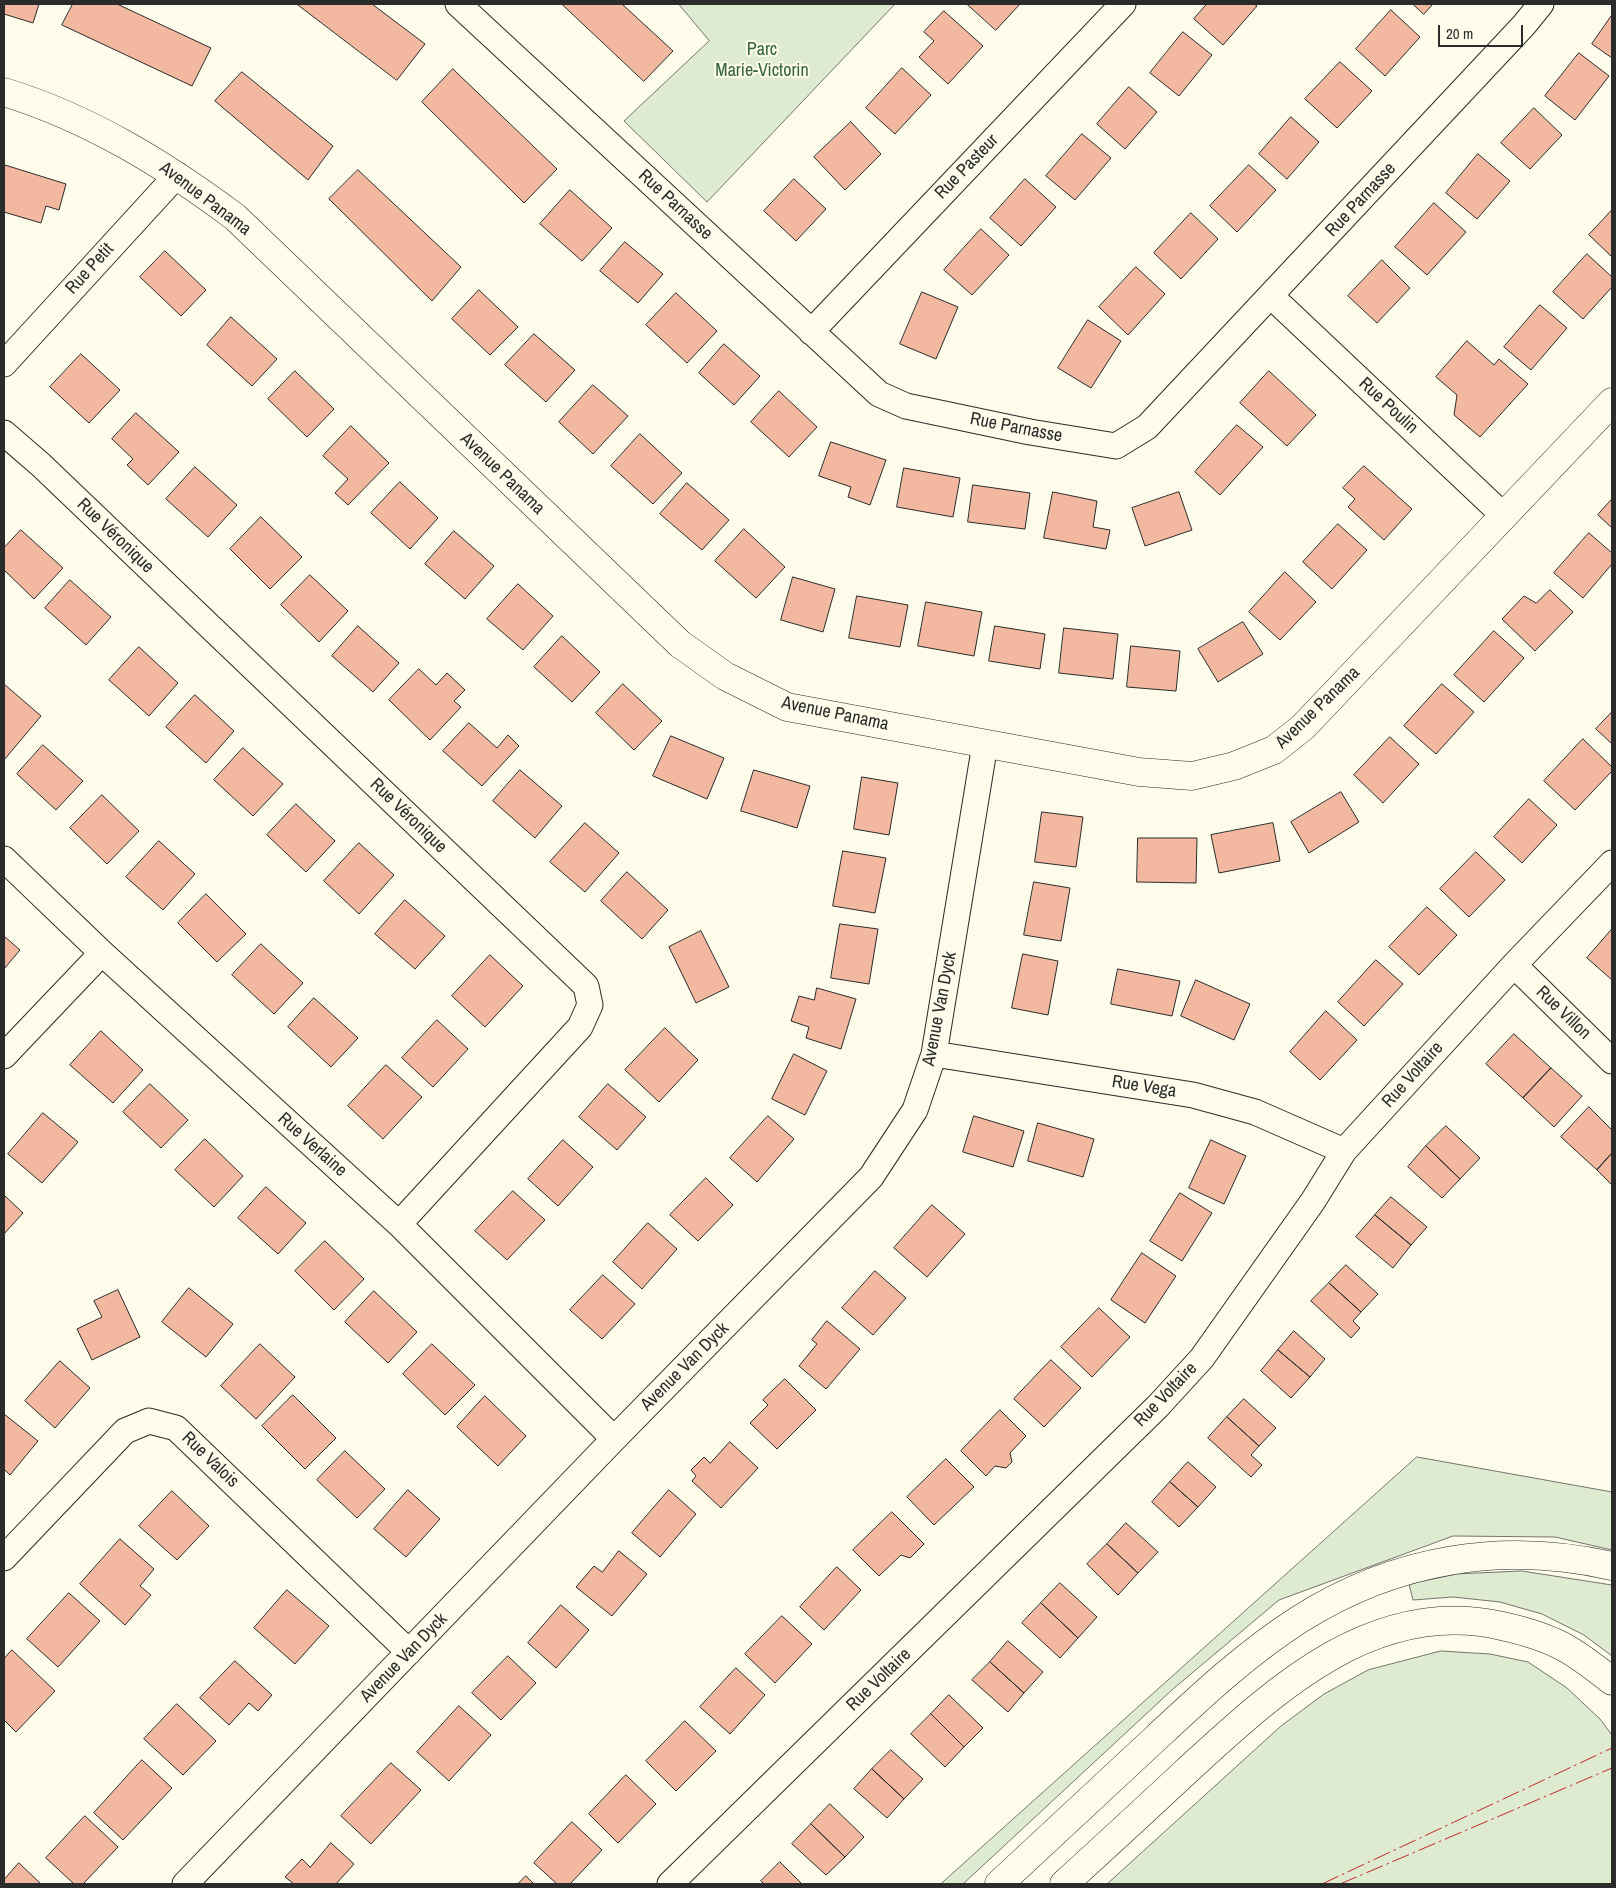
<!DOCTYPE html>
<html>
<head>
<meta charset="utf-8">
<style>
	body { margin:0 }
	#map { position:relative; width:1616px; height:1888px; overflow:hidden; background:#fdfbea; font-family:"Archivo Narrow",sans-serif }
	canvas { display:block }
	.frame { position:absolute; inset:0; border:5px solid #2b2b2b; pointer-events:none }
	.scale { position:absolute; left:1438px; top:25px; width:85px; height:22px; box-sizing:border-box; border:2px solid #2b2b2b; border-top:0; padding-left:6px; font-size:15px; line-height:18px; white-space:nowrap; color:#2b2b2b; -webkit-text-stroke:4px #fdfbea; paint-order:stroke }
</style>
</head>
<body>
<div id="map">
<canvas width="1616" height="1888"></canvas>
<div class="frame"></div>
<div class="scale">20 m</div>
</div>
<script>
const g = document.querySelector('canvas').getContext('2d');
g.lineJoin = 'round';
function fillPath(path, color) { g.fillStyle = color; g.fill(path, 'evenodd'); }
function stroke(path, color, width, dash) { g.strokeStyle = color; g.lineWidth = width; g.lineCap = dash ? 'butt' : 'round'; g.setLineDash(dash || []); g.stroke(path); }
function label(font, color, halo, rows, align = 'center') {
  g.font = font + ' "Archivo Narrow",sans-serif'; g.lineWidth = 4; g.setLineDash([]); g.textBaseline = 'middle'; g.strokeStyle = halo; g.fillStyle = color; for (const [text, x, y, turn = 0] of rows) {
    g.save(); g.translate(x, y); g.rotate((+turn || 0) * Math.PI / 180); g.textAlign = isNaN(turn) ? turn : align; if (halo) g.strokeText(text, 0, 0); g.fillText(text, 0, 0); g.restore();
  }
}
const green = new Path2D(`
	M 679,4 L 895,4 L 707,202 L 624,121 L 709,41 Z
	M 1417,1457 L 1612,1492 L 1612,1550 L 1555,1537 L 1453,1536 L 1279,1600 L 1173,1689 L 963,1884 L 941,1884 Z
	M 1522,1571 L 1612,1585 L 1612,1656 L 1584,1635 L 1542,1614 L 1500,1602 L 1453,1597 L 1413,1600 L 1409,1584 L 1457,1574 Z
	M 1441,1651 L 1490,1654 L 1528,1662 L 1567,1688 L 1600,1719 L 1612,1735 L 1612,1884 L 1107,1884 L 1281,1726 L 1324,1694 L 1368,1670 Z`);
fillPath(green, '#deebd1');
stroke(green, '#74746e', 1);
const building = new Path2D(`
	M 4,4 L 39,4 L 33,23 L 4,14 Z
	M 73,4 L 117,4 L 211,48 L 192,86 L 62,25 Z
	M 297,4 L 372,4 L 425,44 L 397,80 Z
	M 562,4 L 622,4 L 673,51 L 644,81 Z
	M 967,4 L 1020,4 L 996,30 Z
	M 1207,4 L 1254,4 L 1257,6 L 1223,45 L 1194,19 Z
	M 1413,4 L 1433,4 L 1424,14 Z
	M 1391,10 L 1420,37 L 1385,76 L 1356,49 Z
	M 944,11 L 983,46 L 948,84 L 919,57 L 934,41 L 924,32 Z
	M 1612,15 L 1612,58 L 1592,44 Z
	M 1183,32 L 1212,55 L 1179,96 L 1150,73 Z
	M 1579,53 L 1609,76 L 1575,120 L 1545,96 Z
	M 1340,62 L 1372,91 L 1337,128 L 1305,99 Z
	M 902,68 L 931,95 L 895,134 L 866,108 Z
	M 453,69 L 557,169 L 524,203 L 422,102 Z
	M 242,72 L 333,146 L 308,180 L 215,101 Z
	M 1129,87 L 1157,112 L 1125,149 L 1097,124 Z
	M 1534,108 L 1562,135 L 1530,169 L 1501,143 Z
	M 1291,117 L 1319,142 L 1287,179 L 1259,154 Z
	M 851,122 L 881,154 L 845,190 L 814,157 Z
	M 1082,134 L 1111,158 L 1075,200 L 1046,176 Z
	M 1478,154 L 1510,181 L 1477,219 L 1446,193 Z
	M 5,165 L 66,184 L 59,210 L 46,206 L 41,223 L 4,212 Z
	M 1249,165 L 1276,190 L 1237,232 L 1210,206 Z
	M 358,170 L 461,267 L 432,301 L 329,199 Z
	M 794,179 L 826,209 L 796,241 L 764,211 Z
	M 1025,179 L 1056,207 L 1021,246 L 990,218 Z
	M 570,190 L 612,228 L 582,261 L 540,224 Z
	M 1434,203 L 1466,232 L 1427,275 L 1395,247 Z
	M 1612,210 L 1612,257 L 1589,235 Z
	M 1191,213 L 1218,239 L 1181,279 L 1154,253 Z
	M 981,229 L 1009,255 L 972,295 L 944,270 Z
	M 625,242 L 663,274 L 638,303 L 600,271 Z
	M 165,251 L 206,290 L 181,316 L 140,277 Z
	M 1587,254 L 1612,277 L 1612,287 L 1583,319 L 1553,292 Z
	M 1382,260 L 1410,288 L 1377,323 L 1348,296 Z
	M 1136,267 L 1165,294 L 1128,335 L 1099,307 Z
	M 479,290 L 518,327 L 490,355 L 452,319 Z
	M 922,292 L 958,307 L 936,359 L 900,344 Z
	M 676,293 L 717,331 L 687,363 L 646,325 Z
	M 1540,305 L 1567,328 L 1531,370 L 1504,347 Z
	M 231,317 L 277,359 L 252,386 L 207,345 Z
	M 1088,320 L 1121,341 L 1091,388 L 1058,368 Z
	M 534,334 L 575,370 L 546,402 L 505,365 Z
	M 1467,341 L 1494,365 L 1499,359 L 1528,384 L 1480,437 L 1454,415 L 1457,395 L 1436,377 Z
	M 724,344 L 760,376 L 734,405 L 699,373 Z
	M 81,354 L 120,390 L 89,423 L 50,387 Z
	M 295,371 L 334,409 L 307,437 L 268,399 Z
	M 1269,371 L 1316,415 L 1287,446 L 1240,403 Z
	M 593,385 L 628,416 L 593,454 L 559,422 Z
	M 779,391 L 817,427 L 789,457 L 751,422 Z
	M 136,413 L 179,452 L 148,485 L 127,465 L 133,459 L 112,439 Z
	M 1237,425 L 1263,447 L 1220,495 L 1195,472 Z
	M 351,426 L 389,463 L 348,505 L 335,493 L 348,479 L 323,456 Z
	M 640,434 L 682,473 L 653,504 L 611,466 Z
	M 831,442 L 886,460 L 870,505 L 848,497 L 851,487 L 819,476 Z
	M 1364,466 L 1412,509 L 1384,540 L 1348,507 L 1355,499 L 1343,488 Z
	M 195,467 L 237,505 L 208,537 L 166,499 Z
	M 904,468 L 960,478 L 953,517 L 897,507 Z
	M 400,482 L 438,518 L 410,549 L 371,513 Z
	M 687,483 L 729,520 L 702,550 L 660,514 Z
	M 973,485 L 1030,493 L 1025,529 L 968,522 Z
	M 1053,492 L 1097,501 L 1093,527 L 1110,530 L 1106,549 L 1044,538 Z
	M 1179,492 L 1192,530 L 1145,546 L 1132,508 Z
	M 1612,499 L 1612,528 L 1598,515 Z
	M 261,517 L 302,557 L 270,589 L 230,549 Z
	M 1338,524 L 1367,550 L 1332,589 L 1303,562 Z
	M 744,529 L 785,567 L 756,598 L 715,561 Z
	M 21,530 L 63,568 L 34,599 L 4,570 L 4,548 Z
	M 454,531 L 494,566 L 465,599 L 425,564 Z
	M 1589,533 L 1612,553 L 1612,564 L 1583,598 L 1554,573 Z
	M 1285,572 L 1316,602 L 1280,640 L 1249,612 Z
	M 310,575 L 348,611 L 319,642 L 281,605 Z
	M 793,577 L 835,589 L 823,632 L 781,620 Z
	M 70,580 L 111,617 L 86,645 L 45,608 Z
	M 518,584 L 553,616 L 523,650 L 487,619 Z
	M 1550,590 L 1573,612 L 1535,651 L 1502,619 L 1524,596 L 1536,603 Z
	M 857,596 L 908,605 L 900,647 L 849,638 Z
	M 926,602 L 982,612 L 974,656 L 918,646 Z
	M 1243,622 L 1263,654 L 1218,682 L 1198,649 Z
	M 358,626 L 399,663 L 373,692 L 332,656 Z
	M 995,626 L 1045,634 L 1040,669 L 989,661 Z
	M 1064,628 L 1118,634 L 1113,679 L 1059,673 Z
	M 1494,631 L 1524,658 L 1484,702 L 1454,675 Z
	M 562,636 L 600,672 L 572,702 L 534,667 Z
	M 1131,646 L 1180,651 L 1176,691 L 1127,687 Z
	M 139,647 L 178,683 L 149,716 L 109,680 Z
	M 419,669 L 436,685 L 447,673 L 465,690 L 454,701 L 461,707 L 430,740 L 389,700 Z
	M 4,684 L 41,716 L 4,760 Z
	M 623,684 L 662,721 L 634,750 L 596,713 Z
	M 1442,684 L 1474,712 L 1436,754 L 1404,726 Z
	M 195,695 L 234,731 L 206,763 L 166,727 Z
	M 1612,712 L 1612,744 L 1596,729 Z
	M 469,723 L 497,748 L 508,735 L 519,746 L 482,786 L 443,751 Z
	M 671,736 L 724,758 L 707,799 L 653,776 Z
	M 1390,737 L 1419,764 L 1383,803 L 1354,775 Z
	M 1583,739 L 1612,767 L 1612,771 L 1575,810 L 1544,781 Z
	M 43,745 L 83,781 L 56,810 L 17,774 Z
	M 243,748 L 283,784 L 253,816 L 214,780 Z
	M 520,770 L 562,806 L 535,838 L 493,801 Z
	M 754,770 L 810,786 L 797,828 L 741,811 Z
	M 862,777 L 898,783 L 889,835 L 854,829 Z
	M 1341,792 L 1359,822 L 1309,853 L 1291,822 Z
	M 102,795 L 139,831 L 107,864 L 70,828 Z
	M 1529,799 L 1557,825 L 1522,863 L 1494,837 Z
	M 296,804 L 335,841 L 306,872 L 267,835 Z
	M 1042,812 L 1083,817 L 1076,867 L 1035,862 Z
	M 585,823 L 619,853 L 585,892 L 550,862 Z
	M 1273,823 L 1280,861 L 1219,873 L 1211,835 Z
	M 1138,838 L 1197,838 L 1196,883 L 1137,882 Z
	M 159,841 L 195,874 L 163,910 L 126,877 Z
	M 359,843 L 394,875 L 359,914 L 324,881 Z
	M 843,851 L 886,858 L 875,913 L 833,906 Z
	M 1476,852 L 1505,880 L 1469,917 L 1440,889 Z
	M 627,872 L 668,910 L 642,939 L 601,901 Z
	M 1034,882 L 1070,888 L 1061,941 L 1024,935 Z
	M 206,894 L 246,934 L 217,962 L 178,923 Z
	M 405,900 L 445,936 L 415,969 L 375,934 Z
	M 1427,907 L 1457,935 L 1419,975 L 1389,947 Z
	M 840,924 L 878,929 L 869,984 L 831,978 Z
	M 1612,929 L 1612,980 L 1587,958 Z
	M 701,931 L 729,987 L 696,1003 L 669,947 Z
	M 4,936 L 20,950 L 4,969 Z
	M 261,944 L 303,983 L 274,1014 L 232,975 Z
	M 1023,954 L 1058,961 L 1048,1015 L 1012,1008 Z
	M 490,955 L 523,986 L 485,1027 L 452,996 Z
	M 1376,960 L 1403,984 L 1364,1026 L 1338,1002 Z
	M 1118,969 L 1180,981 L 1172,1016 L 1111,1004 Z
	M 1196,980 L 1250,1004 L 1234,1040 L 1181,1016 Z
	M 817,988 L 856,999 L 841,1049 L 806,1038 L 809,1027 L 791,1021 L 799,996 L 814,1000 Z
	M 314,998 L 358,1038 L 331,1067 L 288,1027 Z
	M 1326,1011 L 1357,1040 L 1320,1080 L 1290,1052 Z
	M 437,1020 L 468,1049 L 433,1087 L 402,1058 Z
	M 665,1028 L 698,1060 L 659,1102 L 625,1070 Z
	M 101,1031 L 143,1070 L 113,1103 L 70,1065 Z
	M 1514,1034 L 1551,1068 L 1523,1098 L 1486,1064 Z
	M 794,1054 L 827,1071 L 805,1115 L 772,1099 Z
	M 386,1065 L 422,1097 L 383,1139 L 348,1106 Z
	M 1551,1068 L 1582,1096 L 1554,1127 L 1523,1098 Z
	M 150,1084 L 188,1120 L 161,1148 L 123,1112 Z
	M 608,1084 L 646,1117 L 617,1150 L 579,1117 Z
	M 1589,1107 L 1612,1130 L 1612,1153 L 1597,1170 L 1561,1137 Z
	M 43,1113 L 78,1142 L 42,1183 L 8,1154 Z
	M 768,1116 L 794,1139 L 757,1182 L 730,1158 Z
	M 974,1116 L 1024,1131 L 1013,1167 L 963,1152 Z
	M 1038,1123 L 1094,1139 L 1083,1177 L 1028,1161 Z
	M 1446,1126 L 1480,1158 L 1460,1179 L 1426,1146 Z
	M 205,1139 L 243,1176 L 214,1207 L 175,1170 Z
	M 563,1140 L 593,1167 L 558,1206 L 528,1179 Z
	M 1211,1140 L 1246,1156 L 1224,1204 L 1189,1188 Z
	M 1426,1146 L 1460,1179 L 1442,1198 L 1408,1167 Z
	M 1612,1153 L 1612,1185 L 1597,1170 Z
	M 706,1178 L 733,1205 L 698,1241 L 670,1215 Z
	M 266,1187 L 306,1223 L 278,1254 L 238,1218 Z
	M 513,1191 L 545,1220 L 507,1260 L 475,1231 Z
	M 1180,1193 L 1212,1213 L 1182,1261 L 1150,1241 Z
	M 4,1195 L 23,1213 L 4,1234 Z
	M 1391,1197 L 1427,1227 L 1411,1245 L 1375,1215 Z
	M 932,1205 L 965,1234 L 927,1277 L 894,1248 Z
	M 1375,1215 L 1411,1245 L 1393,1268 L 1356,1237 Z
	M 648,1223 L 677,1249 L 642,1289 L 613,1262 Z
	M 325,1241 L 364,1279 L 334,1310 L 295,1271 Z
	M 1142,1253 L 1176,1276 L 1145,1323 L 1111,1300 Z
	M 1346,1265 L 1378,1294 L 1361,1312 L 1329,1283 Z
	M 875,1271 L 906,1298 L 873,1335 L 842,1308 Z
	M 603,1275 L 635,1304 L 602,1339 L 570,1310 Z
	M 1329,1283 L 1361,1312 L 1353,1321 L 1360,1328 L 1351,1338 L 1311,1301 Z
	M 189,1288 L 233,1324 L 206,1357 L 162,1322 Z
	M 118,1290 L 140,1337 L 92,1360 L 77,1329 L 102,1317 L 94,1301 Z
	M 374,1291 L 417,1332 L 388,1363 L 345,1322 Z
	M 1099,1308 L 1130,1337 L 1092,1377 L 1061,1347 Z
	M 827,1321 L 860,1349 L 826,1389 L 799,1366 L 817,1344 L 812,1340 Z
	M 1294,1331 L 1325,1359 L 1310,1377 L 1278,1350 Z
	M 260,1344 L 295,1377 L 256,1419 L 221,1386 Z
	M 432,1344 L 475,1385 L 445,1415 L 403,1374 Z
	M 1278,1350 L 1310,1377 L 1291,1398 L 1261,1371 Z
	M 1051,1360 L 1081,1388 L 1044,1427 L 1014,1399 Z
	M 60,1361 L 90,1388 L 55,1428 L 25,1401 Z
	M 785,1379 L 816,1410 L 777,1449 L 750,1423 L 768,1405 L 763,1400 Z
	M 293,1395 L 336,1438 L 305,1469 L 262,1426 Z
	M 485,1396 L 526,1436 L 498,1466 L 457,1427 Z
	M 1244,1399 L 1276,1428 L 1259,1446 L 1227,1417 Z
	M 1000,1410 L 1026,1436 L 1010,1453 L 1012,1462 L 1006,1468 L 995,1466 L 986,1476 L 961,1451 Z
	M 4,1414 L 38,1441 L 10,1475 L 4,1469 Z
	M 1227,1417 L 1259,1446 L 1251,1455 L 1262,1465 L 1251,1477 L 1208,1438 Z
	M 730,1442 L 758,1468 L 721,1508 L 692,1481 L 696,1476 L 691,1470 L 704,1457 L 710,1463 Z
	M 345,1451 L 385,1489 L 357,1518 L 317,1480 Z
	M 946,1459 L 974,1487 L 934,1525 L 907,1497 Z
	M 1188,1462 L 1216,1487 L 1198,1507 L 1170,1482 Z
	M 1170,1482 L 1198,1507 L 1179,1527 L 1152,1502 Z
	M 408,1490 L 440,1519 L 406,1557 L 374,1529 Z
	M 669,1490 L 696,1514 L 660,1557 L 632,1533 Z
	M 172,1491 L 209,1526 L 177,1560 L 139,1526 Z
	M 892,1512 L 924,1544 L 910,1558 L 901,1555 L 879,1576 L 853,1550 Z
	M 1126,1523 L 1158,1552 L 1138,1573 L 1107,1544 Z
	M 120,1539 L 154,1569 L 140,1586 L 151,1595 L 125,1625 L 80,1584 Z
	M 1107,1544 L 1138,1573 L 1118,1595 L 1087,1564 Z
	M 619,1551 L 647,1574 L 612,1616 L 576,1587 L 594,1566 L 602,1572 Z
	M 837,1567 L 861,1590 L 824,1630 L 800,1607 Z
	M 1060,1583 L 1097,1617 L 1078,1638 L 1041,1603 Z
	M 287,1590 L 329,1626 L 295,1664 L 254,1628 Z
	M 69,1593 L 100,1621 L 58,1667 L 27,1639 Z
	M 1041,1603 L 1078,1638 L 1060,1658 L 1022,1623 Z
	M 561,1605 L 589,1630 L 556,1668 L 528,1643 Z
	M 782,1616 L 812,1644 L 775,1683 L 745,1654 Z
	M 1008,1641 L 1043,1672 L 1024,1693 L 990,1662 Z
	M 12,1650 L 55,1691 L 16,1732 L 4,1720 L 4,1659 Z
	M 508,1656 L 536,1683 L 501,1720 L 472,1693 Z
	M 235,1661 L 272,1695 L 258,1711 L 249,1703 L 229,1725 L 200,1698 Z
	M 990,1662 L 1024,1693 L 1008,1712 L 972,1680 Z
	M 736,1668 L 765,1695 L 730,1734 L 700,1707 Z
	M 949,1695 L 983,1728 L 964,1747 L 931,1714 Z
	M 177,1704 L 216,1741 L 183,1775 L 144,1739 Z
	M 459,1706 L 491,1735 L 449,1781 L 417,1752 Z
	M 931,1714 L 964,1747 L 945,1767 L 911,1734 Z
	M 685,1721 L 716,1751 L 676,1791 L 646,1761 Z
	M 891,1750 L 923,1779 L 904,1799 L 872,1769 Z
	M 142,1760 L 172,1788 L 123,1840 L 94,1813 Z
	M 391,1763 L 421,1790 L 371,1844 L 341,1816 Z
	M 872,1769 L 904,1799 L 887,1818 L 854,1789 Z
	M 626,1775 L 656,1804 L 618,1843 L 589,1814 Z
	M 830,1804 L 864,1837 L 845,1857 L 811,1824 Z
	M 85,1816 L 118,1847 L 83,1884 L 74,1884 L 46,1858 Z
	M 572,1822 L 602,1850 L 570,1884 L 557,1884 L 534,1863 Z
	M 811,1824 L 845,1857 L 826,1875 L 792,1844 Z
	M 331,1843 L 354,1864 L 336,1884 L 294,1884 L 285,1877 L 302,1859 L 310,1867 Z
	M 780,1862 L 802,1884 L 764,1884 L 761,1881 Z
	M 19,1863 L 41,1884 L 4,1884 L 4,1880 Z
	M 526,1876 L 534,1884 L 518,1884 Z`);
fillPath(building, '#f2b8a0');
stroke(building, '#2b2b2b', 1);
const street = new Path2D(`
	M 458,4 L 879,394 L 906,406 L 1030,432 L 1116,446 L 1147,427 L 1524,25 L 1541,4
	M 1271,296 L 1504,516
	M 811,332 L 1123,4
	M 4,364 L 177,175
	M 4,433 L 41,465 L 586,986 L 590,1005 L 580,1027 L 399,1224
	M 4,859 L 102,953 L 399,1224 L 614,1439
	M 1514,965 L 1612,1061
	M 934,1054 L 1193,1095 L 1255,1112 L 1344,1151
	M 4,1056 L 102,953
	M 4,1558 L 125,1431 L 149,1421 L 176,1428 L 409,1652
	M 185,1884 L 614,1439 L 871,1177 L 915,1110 L 934,1054 L 985,744
	M 670,1884 L 1158,1406 L 1202,1358 L 1313,1201 L 1344,1151 L 1514,965 L 1612,863`);
const secondary = new Path2D(`
	M 4,92 C 89,118 164,164 235,217 L 680,644 L 725,676 L 787,707 L 1139,772 L 1192,776 L 1234,766 L 1274,750 L 1303,727 L 1612,402`);
const highway = new Path2D(`
	M 999,1884 C 1051,1835 1104,1786 1157,1737 C 1202,1695 1248,1652 1300,1619 C 1395,1559 1502,1541 1612,1566
	M 1064,1884 C 1107,1845 1150,1805 1192,1766 C 1278,1687 1376,1597 1502,1626 C 1525,1631 1549,1638 1569,1650 C 1584,1659 1598,1670 1612,1681`);
stroke(street, '#2b2b2b', 27);
stroke(secondary, '#2b2b2b', 29);
stroke(highway, '#2b2b2b', 29);
stroke(street, '#fdfbea', 25);
stroke(secondary, '#fdfbea', 28);
stroke(highway, '#fdfbea', 28);
stroke(new Path2D(`
	M 1322,1884 L 1612,1748
	M 1340,1884 L 1612,1768`), '#c62828', 1, [18, 4, 2.5, 4]);
label('18px', '#34623c', '#fdfbea', [
	["Parc",762,50],
	["Marie-Victorin",762,71]
]);
label('18px', '#2b2b2b', '#fdfbea', [
	["Rue Pasteur",967,167,-46],
	["Avenue Panama",205,199,37],
	["Rue Parnasse",1361,200,-47],
	["Rue Parnasse",675,205,43],
	["Rue Petit",90,269,-48],
	["Rue Poulin",1388,406,43],
	["Rue Parnasse",1016,428,11],
	["Avenue Panama",502,474,44],
	["Rue Véronique",115,536,44],
	["Avenue Panama",1318,708,-44],
	["Avenue Panama",835,714,12],
	["Rue Véronique",408,816,44],
	["Avenue Van Dyck",940,1009,-79],
	["Rue Villon",1563,1013,44],
	["Rue Voltaire",1413,1075,-48],
	["Rue Vega",1144,1087,9],
	["Rue Verlaine",312,1145,42],
	["Avenue Van Dyck",685,1367,-45],
	["Rue Voltaire",1166,1395,-46],
	["Rue Valois",210,1460,44],
	["Avenue Van Dyck",404,1658,-46],
	["Rue Voltaire",879,1680,-44]
]);
</script>
</body>
</html>
